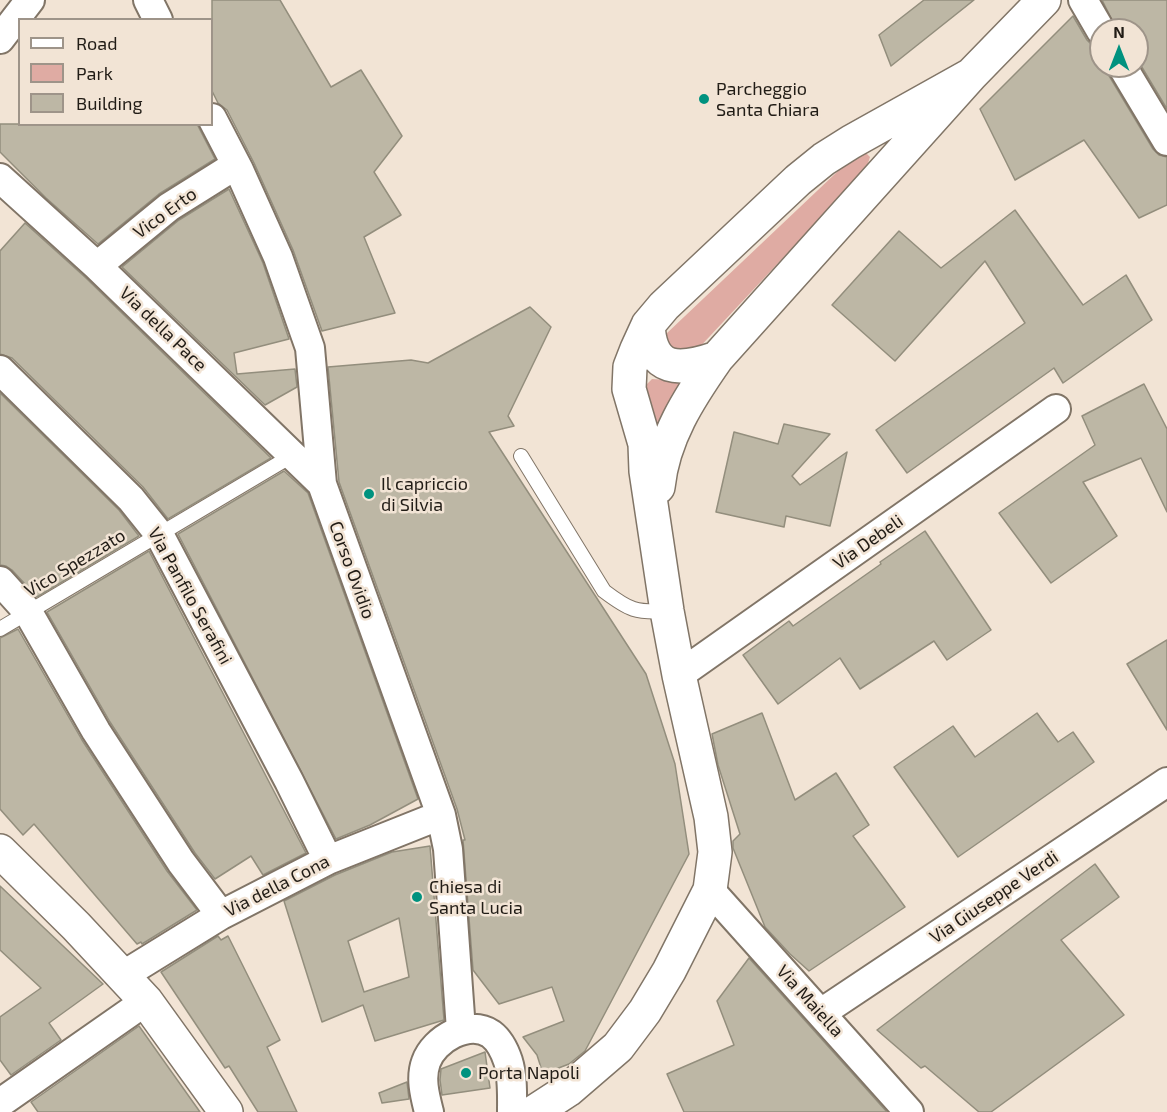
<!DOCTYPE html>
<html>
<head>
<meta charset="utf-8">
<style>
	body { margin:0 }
	#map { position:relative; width:1167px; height:1112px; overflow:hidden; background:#f2e4d5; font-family:"Exo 2",sans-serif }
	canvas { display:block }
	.legend { position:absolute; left:18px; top:18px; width:195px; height:108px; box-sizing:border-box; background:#f2e4d5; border:2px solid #9e9489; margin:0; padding:8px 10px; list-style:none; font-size:18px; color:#211c16 }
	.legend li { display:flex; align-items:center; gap:12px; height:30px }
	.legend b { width:30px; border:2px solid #9e9489 }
	.north { position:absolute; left:1089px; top:18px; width:60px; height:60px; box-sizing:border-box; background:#f2e4d5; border:2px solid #9e9489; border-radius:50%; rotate:0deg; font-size:16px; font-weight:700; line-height:24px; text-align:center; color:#211c16 }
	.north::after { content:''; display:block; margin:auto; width:21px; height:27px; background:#00927f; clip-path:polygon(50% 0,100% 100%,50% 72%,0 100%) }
</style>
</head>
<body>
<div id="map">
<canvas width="1167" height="1112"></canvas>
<ul class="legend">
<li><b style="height:8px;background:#fff"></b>Road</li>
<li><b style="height:16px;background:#dfaba3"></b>Park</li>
<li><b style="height:16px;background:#bdb7a5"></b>Building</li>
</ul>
<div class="north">N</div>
</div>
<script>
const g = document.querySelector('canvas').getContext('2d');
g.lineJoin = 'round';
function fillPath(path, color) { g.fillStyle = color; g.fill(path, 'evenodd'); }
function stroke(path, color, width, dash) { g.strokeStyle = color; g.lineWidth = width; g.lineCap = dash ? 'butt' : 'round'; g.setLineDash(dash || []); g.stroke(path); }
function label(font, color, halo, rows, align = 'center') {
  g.font = font + ' "Exo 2",sans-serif'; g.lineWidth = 5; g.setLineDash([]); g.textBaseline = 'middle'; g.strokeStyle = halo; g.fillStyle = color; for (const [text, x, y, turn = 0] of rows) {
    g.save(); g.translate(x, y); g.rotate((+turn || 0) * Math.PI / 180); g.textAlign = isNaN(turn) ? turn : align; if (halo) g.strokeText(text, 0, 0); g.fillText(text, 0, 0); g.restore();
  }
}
fillPath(new Path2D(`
	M 861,153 L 866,153 L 870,157 L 866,169 L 696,351 L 673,351 L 667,342 L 666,334 L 856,154 Z
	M 652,379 L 687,381 L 655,435 L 646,385 Z`), '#dfaba3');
const building = new Path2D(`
	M 212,0 L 280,0 L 331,87 L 361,70 L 402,136 L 374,172 L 401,215 L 364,237 L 395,313 L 322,331 L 293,250 L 254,163 L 227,110 L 218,103 L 212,91 Z
	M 924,0 L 974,0 L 891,66 L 879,35 Z
	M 1102,0 L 1167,0 L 1167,109 L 1137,59 L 1137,30 L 1117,30 Z
	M 1073,16 L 1087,40 L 1093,46 L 1101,47 L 1101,66 L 1106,66 L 1108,74 L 1153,149 L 1159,155 L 1167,157 L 1167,205 L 1139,218 L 1084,140 L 1015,180 L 980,109 Z
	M 0,124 L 197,124 L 215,159 L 159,194 L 98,244 L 46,198 L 0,152 Z
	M 229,189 L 263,263 L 289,339 L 234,353 L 237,374 L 295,369 L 297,387 L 265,405 L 122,267 L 179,220 Z
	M 1015,210 L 1083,305 L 1126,275 L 1152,320 L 1063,383 L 1054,368 L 907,473 L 876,430 L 1025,323 L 985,261 L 895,361 L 832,305 L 899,231 L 941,268 Z
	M 25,223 L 86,278 L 271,458 L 168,519 L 143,487 L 12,358 L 0,354 L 0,251 Z
	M 530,307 L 551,327 L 508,416 L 514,426 L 489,432 L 646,674 L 675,764 L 689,854 L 585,1051 L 569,1064 L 543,1074 L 537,1055 L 523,1037 L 564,1021 L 552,987 L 499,1004 L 473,970 L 463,840 L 465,840 L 457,809 L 339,482 L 328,367 L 411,360 L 428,363 Z
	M 1144,384 L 1167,429 L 1167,512 L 1141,458 L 1083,482 L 1117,536 L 1051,583 L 999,513 L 1095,445 L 1082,416 Z
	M 0,393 L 119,510 L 139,536 L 37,597 L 12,570 L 6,566 L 0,565 Z
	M 784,424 L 830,434 L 792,476 L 800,485 L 847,452 L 830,526 L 786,516 L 784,527 L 716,512 L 734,432 L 778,444 Z
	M 284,471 L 308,493 L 418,799 L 370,825 L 336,839 L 178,534 Z
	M 925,531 L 991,630 L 947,660 L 934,641 L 860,689 L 840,658 L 778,704 L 743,655 L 789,621 L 793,626 L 881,564 L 880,562 Z
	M 149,551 L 306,853 L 263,875 L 251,856 L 215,879 L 195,853 L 110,722 L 47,612 Z
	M 18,629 L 82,740 L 167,871 L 197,910 L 142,944 L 141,942 L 137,944 L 34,824 L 23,835 L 0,809 L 0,638 Z
	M 1167,640 L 1167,730 L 1127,664 Z
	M 762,713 L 795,800 L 836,773 L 869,825 L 853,836 L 905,907 L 809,971 L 790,954 L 765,927 L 733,848 L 733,841 L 740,834 L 718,765 L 712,734 Z
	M 1037,713 L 1058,742 L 1073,732 L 1094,762 L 958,857 L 894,767 L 953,726 L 975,757 Z
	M 430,846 L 444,1020 L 375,1041 L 363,1005 L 322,1022 L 284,901 L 335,875 L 392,852 ZM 399,918 L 409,977 L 364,992 L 348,941 Z
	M 1095,864 L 1119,897 L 1061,940 L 1124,1015 L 991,1112 L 979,1112 L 925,1066 L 921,1068 L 877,1030 Z
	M 0,886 L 103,984 L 49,1023 L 61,1040 L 11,1075 L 0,1060 L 0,1017 L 41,988 L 0,950 Z
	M 218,936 L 221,940 L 228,936 L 280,1040 L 267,1047 L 297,1112 L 258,1112 L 229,1066 L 225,1068 L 161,972 Z
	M 749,958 L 887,1112 L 684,1112 L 667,1074 L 734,1045 L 717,1001 Z
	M 139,1026 L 200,1112 L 38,1112 L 31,1102 Z
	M 485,1052 L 490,1088 L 442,1095 L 440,1080 L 441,1069 Z
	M 407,1082 L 409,1099 L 382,1103 L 379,1093 Z`);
fillPath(building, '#bdb7a5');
stroke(building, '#938e7d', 1.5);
const lane = new Path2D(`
	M 521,456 L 604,591 C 629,610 636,613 667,611
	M 0,629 L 293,455`);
const street = new Path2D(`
	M 148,0 L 158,20
	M 1083,0 L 1101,31
	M 0,39 L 30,0
	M 1122,66 L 1167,141
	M 212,118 L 239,170 L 278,257 L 310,348 L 322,484 L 441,815 L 448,849 L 461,1030
	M 0,178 L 97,266 L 322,484
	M 97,266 L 169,207 L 236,165
	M 0,370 L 131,499 L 159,534 L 289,781 L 328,860
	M 0,581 L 28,612 L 96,731 L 181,862 L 221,915
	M 679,675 L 1056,409
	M 710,890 L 909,1112
	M 122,976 L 221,915 L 328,860 L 441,815
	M 821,1013 L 1167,782
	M 0,1103 L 146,1001
	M 429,1112 C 425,1096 420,1078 426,1062 C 434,1039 469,1019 491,1034 C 499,1040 505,1052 508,1061 C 513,1077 512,1096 512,1112`);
const secondary = new Path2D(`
	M 648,325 C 651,373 679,371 717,358
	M 658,487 C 663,438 689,398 717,358 L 971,75 L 1044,0
	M 0,851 L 76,926 L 146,1001 L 226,1112
	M 534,1112 L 568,1090 L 618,1047 L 645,1011 L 669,971 L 710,890 L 715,852 L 711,817 L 679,675 L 667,611 L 646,471 L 645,444 L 629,389 L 630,367 L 637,349 L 648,325 L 664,306 L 798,180 L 824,159 L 851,142 L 971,75`);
stroke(lane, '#817567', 16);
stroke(street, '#817567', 32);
stroke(secondary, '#817567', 36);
stroke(lane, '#fff', 14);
stroke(street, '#fff', 28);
stroke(secondary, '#fff', 33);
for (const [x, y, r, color] of [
	[704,99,6,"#00927f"],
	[369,494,6,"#00927f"],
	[417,897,6,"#00927f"],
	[466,1073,6,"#00927f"]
]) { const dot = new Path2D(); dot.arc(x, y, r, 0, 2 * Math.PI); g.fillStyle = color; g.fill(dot); stroke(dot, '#f2e4d5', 2); }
label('18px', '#211c16', '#f2e4d5', [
	["Parcheggio",716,89],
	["Santa Chiara",716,110],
	["Il capriccio",381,484],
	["di Silvia",381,505],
	["Chiesa di",429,887],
	["Santa Lucia",429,908],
	["Porta Napoli",478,1073]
], 'left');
label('18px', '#211c16', '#f2e4d5', [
	["Vico Erto",165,213,-36],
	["Via della Pace",163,329,44],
	["Via Debeli",868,542,-35],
	["Vico Spezzato",75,563,-31],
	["Corso Ovidio",352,570,70],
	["Via Panfilo Serafini",190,596,61],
	["Via della Cona",277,886,-27],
	["Via Giuseppe Verdi",994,897,-34],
	["Via Maiella",810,1001,48]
]);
</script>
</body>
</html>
